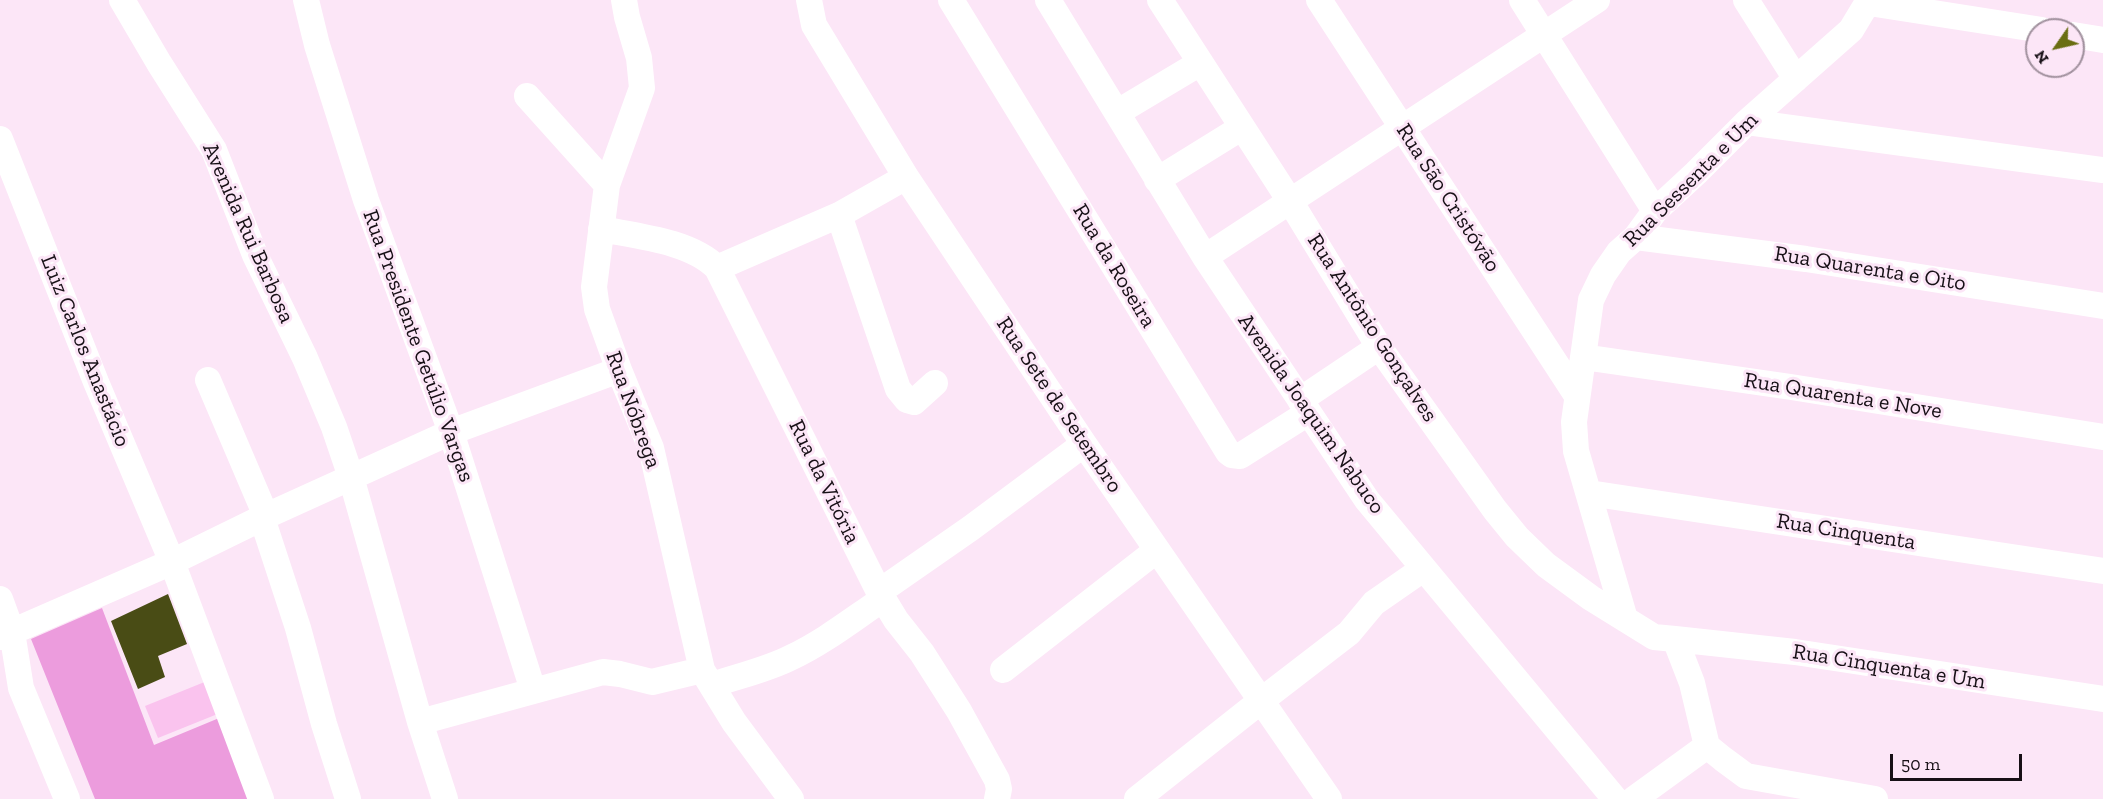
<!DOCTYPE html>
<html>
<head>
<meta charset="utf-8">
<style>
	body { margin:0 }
	#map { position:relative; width:2103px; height:799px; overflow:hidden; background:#fce6f7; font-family:"Zilla Slab",serif }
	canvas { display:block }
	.north { position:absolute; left:2025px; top:18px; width:60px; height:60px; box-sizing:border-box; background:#fce6f7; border:2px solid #a0909d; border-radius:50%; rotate:236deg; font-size:16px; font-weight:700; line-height:24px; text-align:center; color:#171016 }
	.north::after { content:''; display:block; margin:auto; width:21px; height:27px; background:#6a6e12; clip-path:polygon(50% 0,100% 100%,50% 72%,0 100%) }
	.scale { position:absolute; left:1890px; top:754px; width:132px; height:27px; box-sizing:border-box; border:3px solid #171016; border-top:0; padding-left:8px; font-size:18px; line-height:21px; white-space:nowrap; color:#171016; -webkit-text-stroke:4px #fce6f7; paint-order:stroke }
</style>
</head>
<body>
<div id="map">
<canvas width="2103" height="799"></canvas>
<div class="north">N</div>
<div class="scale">50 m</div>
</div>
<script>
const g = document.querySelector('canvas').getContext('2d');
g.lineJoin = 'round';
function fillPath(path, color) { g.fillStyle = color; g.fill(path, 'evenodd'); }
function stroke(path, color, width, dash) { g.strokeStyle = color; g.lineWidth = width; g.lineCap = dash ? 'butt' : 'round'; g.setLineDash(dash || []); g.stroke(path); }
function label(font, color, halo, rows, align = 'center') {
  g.font = font + ' "Zilla Slab",serif'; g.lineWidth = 6; g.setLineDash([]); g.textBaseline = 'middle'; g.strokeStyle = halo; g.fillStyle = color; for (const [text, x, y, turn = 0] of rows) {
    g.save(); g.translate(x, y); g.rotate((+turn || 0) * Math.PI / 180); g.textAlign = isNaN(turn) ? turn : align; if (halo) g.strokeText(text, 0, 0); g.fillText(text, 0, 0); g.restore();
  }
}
fillPath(new Path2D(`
	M 212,679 L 225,711 L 158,738 L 145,706 Z`), '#fac3ee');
fillPath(new Path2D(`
	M 102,608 L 154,745 L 224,716 L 255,799 L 95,799 L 31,639 Z`), '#ec9cdd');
fillPath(new Path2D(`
	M 168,594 L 187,644 L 158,656 L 165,677 L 138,689 L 111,621 Z`), '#494c15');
stroke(new Path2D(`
	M 122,0 L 159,63 L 214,150 L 255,255 L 305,358 L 334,427 L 351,477 L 420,722 L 445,799
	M 306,0 L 317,45 L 366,200 L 451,432 L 533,690
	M 624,0 L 627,17 L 639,58 L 642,88 L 607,185 L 594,287 L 597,309 L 619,370 L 651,448 L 702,670 L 734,722 L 791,799
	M 809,0 L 814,25 L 906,177 L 1084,444 L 1329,799
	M 951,0 L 1228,452 L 1232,455 L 1240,456 L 1308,413
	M 1048,0 L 1205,257 L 1367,500 L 1615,799
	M 1160,0 L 1290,201 L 1379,347 L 1495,510 L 1517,537 L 1546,565 L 1591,598 L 1654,637 L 1675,639 L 1692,683 L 1707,746 L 1723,759 L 1746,776 L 1875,799
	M 1319,0 L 1577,396
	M 1522,0 L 1655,211
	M 1746,0 L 1796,79
	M 1869,3 L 2042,30
	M 2073,35 L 2103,40
	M 527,96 L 607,185
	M 1118,112 L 1200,63
	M 1747,122 L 2103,170
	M 0,139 L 96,382 L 172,562 L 261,799
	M 1157,180 L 1241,128
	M 839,215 L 898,389 L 907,400 L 914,402 L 935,383
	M 601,229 C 636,236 691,241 717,268 L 879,592 L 896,620 L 922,653 L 959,711 L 997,780 L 999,789 L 997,799
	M 1636,237 L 1806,259 L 2103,306
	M 1205,257 L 1597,0
	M 717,268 L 839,215 L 906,177
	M 1583,357 L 1791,387 L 2103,437
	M 208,380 L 266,516
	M 1300,400 L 1379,347
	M 1589,493 L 2103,571
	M 262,518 L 298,628 L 324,724 L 348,799
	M 879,592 L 971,528 L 1084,444
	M 0,599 L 12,632 L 21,688 L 67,799
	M 1625,619 L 1576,451 L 1574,422 L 1591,300 L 1603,275 L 1619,252 L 1636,237 L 1655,211 L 1696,173 L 1747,122 L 1851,30 L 1869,0
	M 0,637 L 172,562 L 266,516 L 451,432 L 619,370
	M 1675,639 L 1795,652 L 2103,699
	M 1003,670 L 1157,550
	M 712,685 C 738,676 767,670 792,657 C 824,642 853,619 883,599
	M 420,722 L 603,672 L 620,674 L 652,682 L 702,670
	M 1137,799 L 1262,700 L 1349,633 L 1374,603 L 1423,569
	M 1634,799 L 1707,746`), '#fff', 26);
label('22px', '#171016', '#fce6f7', [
	["Rua Sessenta e Um",1691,180,-45],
	["Rua São Cristóvão",1448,198,57],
	["Avenida Rui Barbosa",248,233,66],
	["Rua da Roseira",1114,266,59],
	["Rua Quarenta e Oito",1870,269,9],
	["Rua Antônio Gonçalves",1372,328,57],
	["Rua Presidente Getúlio Vargas",418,346,70],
	["Luiz Carlos Anastácio",85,351,68],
	["Rua Quarenta e Nove",1843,396,9],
	["Rua Sete de Setembro",1059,405,56],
	["Rua Nóbrega",633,410,70],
	["Avenida Joaquim Nabuco",1311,414,55],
	["Rua da Vitória",824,482,64],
	["Rua Cinquenta",1846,532,9],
	["Rua Cinquenta e Um",1889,667,9]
]);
</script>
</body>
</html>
